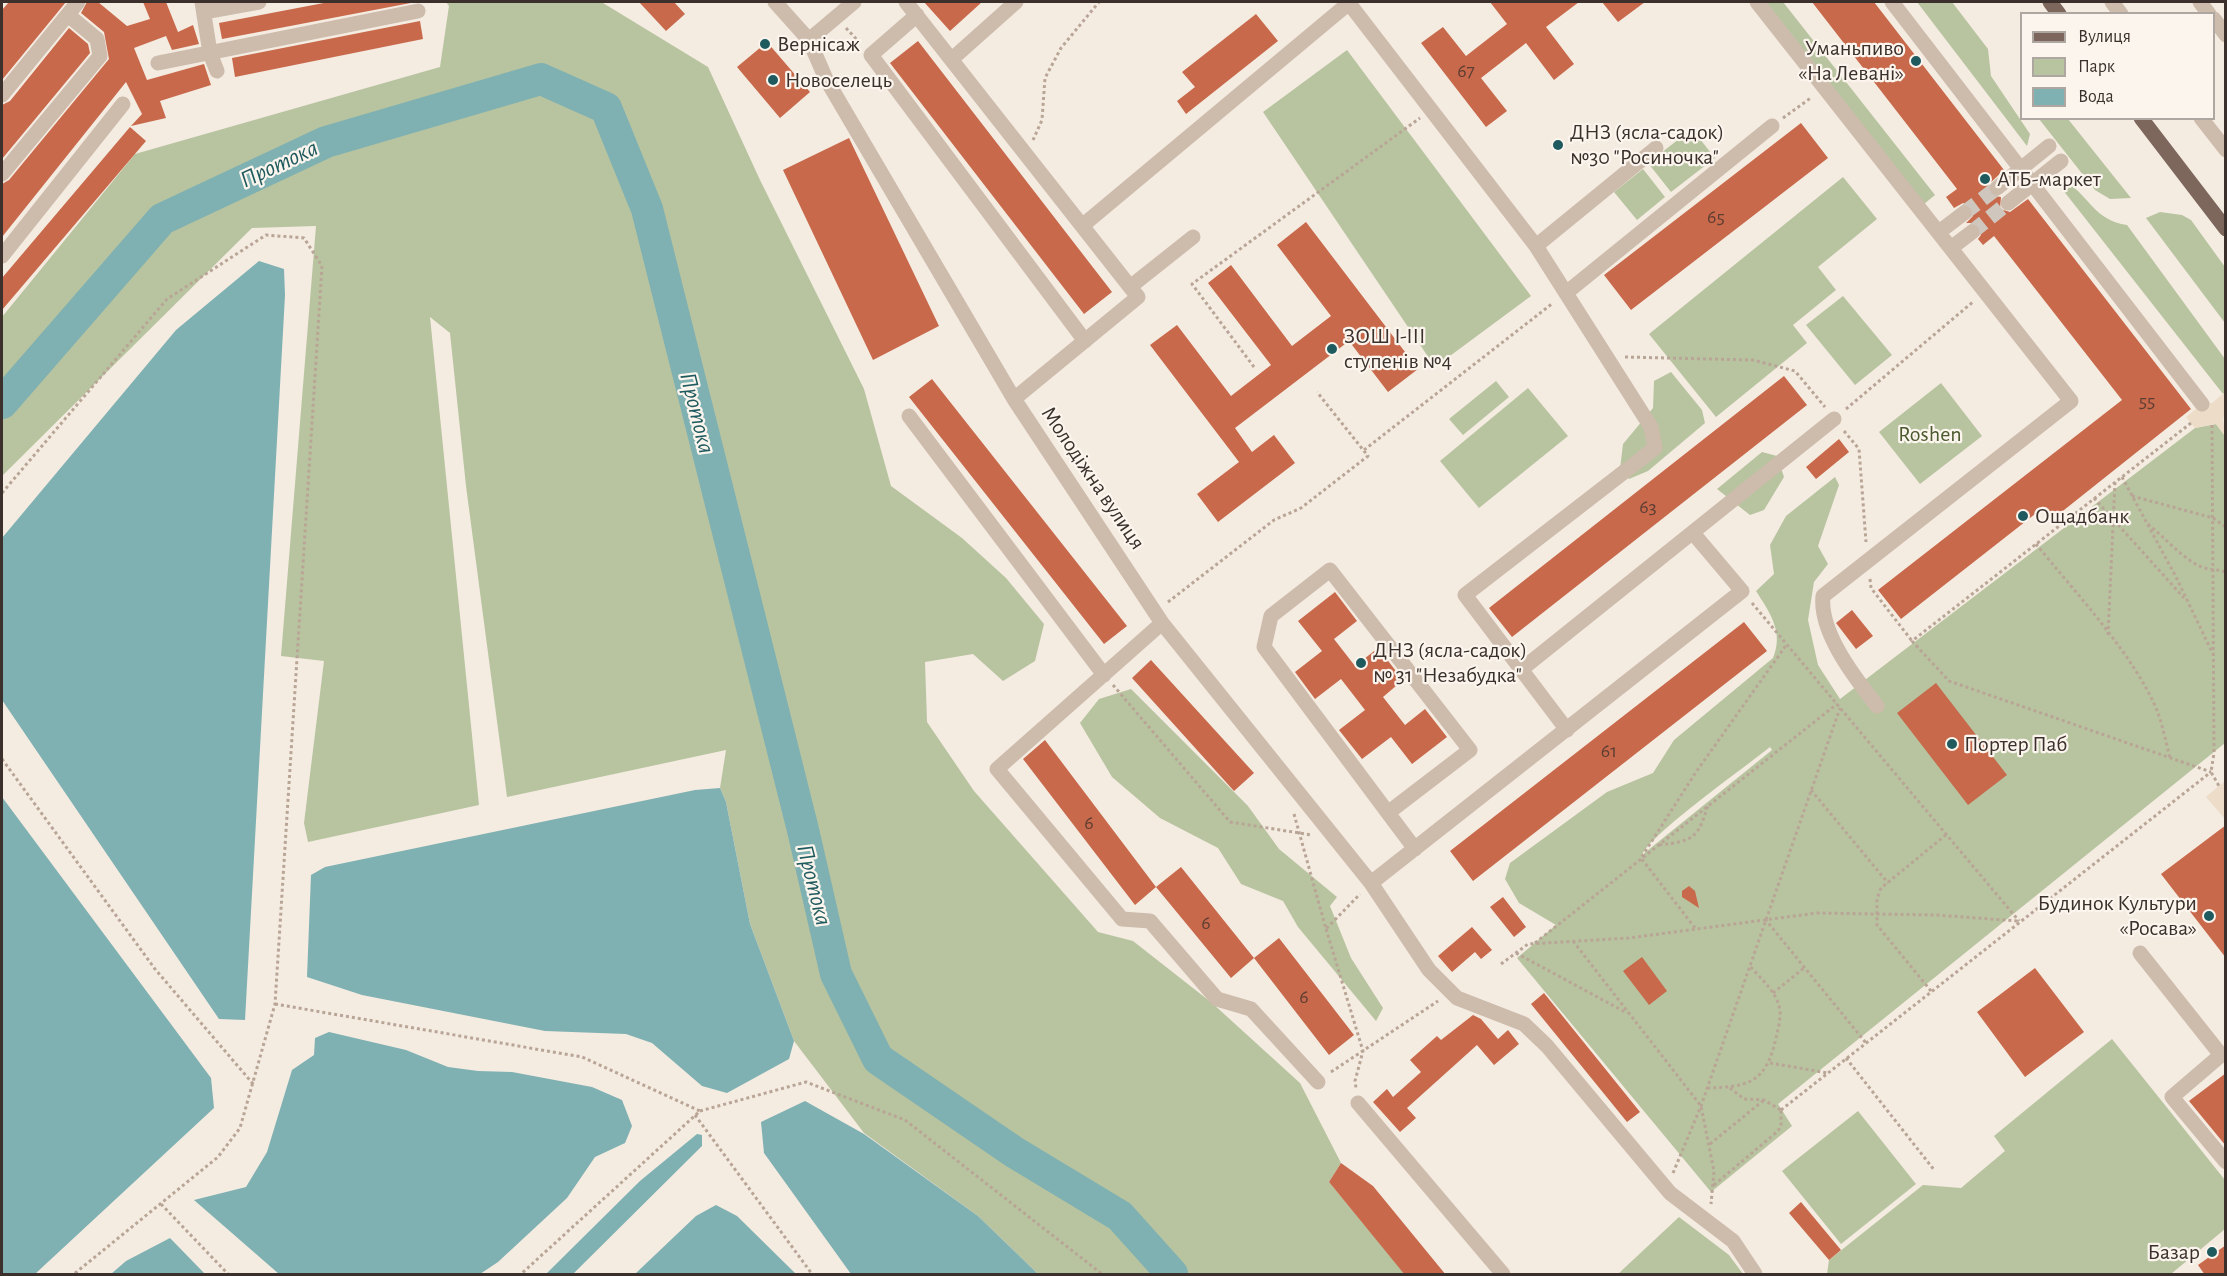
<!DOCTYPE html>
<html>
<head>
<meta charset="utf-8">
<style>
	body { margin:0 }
	#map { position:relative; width:2227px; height:1276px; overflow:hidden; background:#f4ebe1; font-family:"Alegreya Sans",sans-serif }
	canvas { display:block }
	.frame { position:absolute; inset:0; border:3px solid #3b302b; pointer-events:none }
	.legend { position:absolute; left:2020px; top:12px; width:195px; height:108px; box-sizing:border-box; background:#fbf5ee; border:2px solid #aea6a0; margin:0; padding:8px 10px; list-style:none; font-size:18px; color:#3b302b }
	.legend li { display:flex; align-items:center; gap:12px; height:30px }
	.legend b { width:30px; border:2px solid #aea6a0 }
</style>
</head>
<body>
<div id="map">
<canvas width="2227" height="1276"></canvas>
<div class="frame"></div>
<ul class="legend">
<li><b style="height:8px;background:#7d675c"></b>Вулиця</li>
<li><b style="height:16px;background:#b8c4a0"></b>Парк</li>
<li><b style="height:16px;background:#7fb0b2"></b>Вода</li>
</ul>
</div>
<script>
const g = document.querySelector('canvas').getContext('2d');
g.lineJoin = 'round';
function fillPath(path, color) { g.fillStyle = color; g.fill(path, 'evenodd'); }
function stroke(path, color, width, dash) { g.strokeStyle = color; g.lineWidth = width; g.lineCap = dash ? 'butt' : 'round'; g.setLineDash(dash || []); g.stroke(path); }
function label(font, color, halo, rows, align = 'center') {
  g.font = font + ' "Alegreya Sans",sans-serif'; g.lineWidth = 4.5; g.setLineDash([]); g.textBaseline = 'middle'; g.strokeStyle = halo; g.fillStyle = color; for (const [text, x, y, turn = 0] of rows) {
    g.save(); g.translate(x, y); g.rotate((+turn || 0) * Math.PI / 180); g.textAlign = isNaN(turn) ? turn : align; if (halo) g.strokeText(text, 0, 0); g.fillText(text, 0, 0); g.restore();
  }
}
fillPath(new Path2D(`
	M 446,2 L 603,3 L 708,67 L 760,180 L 864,389 L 891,486 L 962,538 L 1006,578 L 1044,624 L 1035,661 L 1003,681 L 973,654 L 925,662 L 927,722 L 974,791 L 1098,932 L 1133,941 L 1212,1003 L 1300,1083 L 1341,1163 L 1329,1182 L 1405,1274 L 1038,1274 L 978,1216 L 864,1133 L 794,1041 L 750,924 L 726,802 L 720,788 L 726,750 L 507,797 L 466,486 L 450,333 L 430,317 L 479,805 L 308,842 L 304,823 L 324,661 L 281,656 L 316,226 L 252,228 L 2,476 L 2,317 L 135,154 L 440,67 L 449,6 Z
	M 1766,2 L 1783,2 L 1935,195 L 1924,204 Z
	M 1917,2 L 1952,2 L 1988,49 L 1991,76 L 2030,134 L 2027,146 Z
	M 1347,50 L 1531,296 L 1435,367 L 1263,112 Z
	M 2039,119 L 2068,119 L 2131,198 L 2110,199 L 2095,190 Z
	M 1692,129 L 1715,158 L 1671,192 L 1648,163 Z
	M 1643,169 L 1665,197 L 1637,220 L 1614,192 Z
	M 1843,177 L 1877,219 L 1818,267 L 1836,290 L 1793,325 L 1807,343 L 1716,417 L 1649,334 Z
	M 2067,182 C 2091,199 2095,220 2127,225 L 2225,359 L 2225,392 L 2223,394 L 2059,185 Z
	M 2160,212 L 2182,215 L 2191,220 L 2225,267 L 2225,323 L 2146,218 Z
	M 1843,296 L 1892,355 L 1855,385 L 1806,325 Z
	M 1671,372 L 1702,410 L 1705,423 L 1648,471 L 1629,479 L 1620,469 L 1623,444 L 1653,408 L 1654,381 Z
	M 1496,381 L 1509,397 L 1463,435 L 1449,419 Z
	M 1941,383 L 1982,436 L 1920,484 L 1879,432 Z
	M 1528,388 L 1568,436 L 1479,508 L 1440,461 Z
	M 2216,424 L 2225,436 L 2225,743 L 1778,1104 L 1792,1126 L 1711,1192 L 1517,958 L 1556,925 L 1519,903 L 1505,879 L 1510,863 L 1607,792 L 1653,773 L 1674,740 L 1773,658 C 1784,632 1770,613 1756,591 L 1774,574 L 1770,545 L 1786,516 L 1835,477 L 1839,485 L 1818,546 L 1828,564 L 1814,582 L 1808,620 L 1818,665 L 1840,699 L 2195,428 ZM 1770,747 L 1772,750 L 1642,855 C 1649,835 1748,765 1770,747 Z
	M 1762,452 L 1777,456 L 1784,477 L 1764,510 L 1750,515 L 1717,489 Z
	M 1131,689 L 1248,806 L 1279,849 L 1337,897 L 1330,906 L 1351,958 L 1383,1008 L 1376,1021 L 1298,927 L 1283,901 L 1241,884 L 1218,848 L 1160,818 L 1112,777 L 1080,723 L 1099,699 Z
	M 2112,1039 L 2225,1180 L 2225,1229 L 2171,1274 L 1827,1274 L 1829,1260 L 1923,1185 L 1961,1188 L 2005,1151 L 1994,1136 Z
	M 1858,1111 L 1916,1184 L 1841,1244 L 1782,1171 Z
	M 1679,1217 L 1729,1255 L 1743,1274 L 1618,1274 Z`), '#b8c4a0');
fillPath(new Path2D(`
	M 2225,392 L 2225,415 L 2223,418 L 2225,436 L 2216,424 L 2195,428 L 2186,417 L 2202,404 L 2212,403 Z
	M 2225,781 L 2225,819 L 2206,797 Z`), '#ecdcc8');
fillPath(new Path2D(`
	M 259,261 L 284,269 L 285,295 L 245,1020 L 219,1019 L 2,700 L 2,538 L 176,330 Z
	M 720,788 L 726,802 L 750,924 L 794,1041 L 789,1059 L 727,1093 L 702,1086 L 652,1043 L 626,1034 L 545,1031 L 362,995 L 307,977 L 311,875 L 325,867 L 695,790 Z
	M 2,797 L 211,1078 L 214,1108 L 35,1274 L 2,1274 Z
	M 329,1032 L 406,1050 L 448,1067 L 478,1071 L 512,1072 L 592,1087 L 622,1100 L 632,1126 L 625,1143 L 595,1157 L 567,1198 L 498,1262 L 480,1274 L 279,1274 L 194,1200 L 246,1187 L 267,1152 L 292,1070 L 314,1055 L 315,1038 Z
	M 805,1101 L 864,1134 L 978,1216 L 1038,1274 L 851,1274 L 764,1153 L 761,1122 Z
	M 697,1134 L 702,1135 L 702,1146 L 573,1274 L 546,1274 L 640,1181 Z
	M 716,1205 L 737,1216 L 796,1274 L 635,1274 L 696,1216 Z
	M 170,1238 L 205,1274 L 111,1274 L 126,1261 Z`), '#7fb0b2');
stroke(new Path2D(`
	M 2,403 L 162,219 L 326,142 L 541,79 L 606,108 L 647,209 L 803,830 L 836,974 L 878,1059 L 1014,1152 L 1120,1216 L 1172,1274`), '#7fb0b2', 32);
fillPath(new Path2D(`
	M 9,2 L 66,2 L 2,80 L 2,10 Z
	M 87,2 L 98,2 L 127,26 L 150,19 L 143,2 L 166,2 L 178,32 L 193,25 L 199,44 L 172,50 L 166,36 L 134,48 L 147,80 L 204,64 L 211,85 L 160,101 L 166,118 L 131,126 L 142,114 L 126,82 L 2,237 L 2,184 L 9,180 L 109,59 L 104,32 L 81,13 Z
	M 329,2 L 416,2 L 222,39 L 219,23 Z
	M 639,2 L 674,2 L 685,14 L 666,31 Z
	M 924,2 L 982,2 L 950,31 Z
	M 1490,2 L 1579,2 L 1546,27 L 1574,64 L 1554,80 L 1526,43 L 1481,78 L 1507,111 L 1486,127 L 1421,43 L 1443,27 L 1466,56 L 1507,24 Z
	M 1602,2 L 1645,2 L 1618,22 Z
	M 1812,2 L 1874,2 L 2004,170 L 1988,185 L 1990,195 L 2001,197 L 2000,209 L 2010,212 L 2028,199 L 2191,409 L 2054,518 L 2044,507 L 1901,619 L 1878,590 L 2122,400 L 1994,236 L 1983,245 L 1978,239 L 1981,235 L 1980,227 L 1975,223 L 1966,223 L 1973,216 L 1972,208 L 1963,203 L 1954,208 L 1946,197 L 1957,189 Z
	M 1256,14 L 1278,41 L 1186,114 L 1177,101 L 1195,87 L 1182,72 Z
	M 420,21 L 423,39 L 235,77 L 232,58 Z
	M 69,28 L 88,44 L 90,53 L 2,159 L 2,105 L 10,101 Z
	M 918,41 L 1112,292 L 1084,314 L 890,63 Z
	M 767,42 L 810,92 L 780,118 L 737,67 Z
	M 1801,123 L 1828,158 L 1631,310 L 1604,275 Z
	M 130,127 L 146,141 L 2,310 L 2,278 Z
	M 849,138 L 939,326 L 873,360 L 783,170 Z
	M 1306,222 L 1418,369 L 1388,392 L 1349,341 L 1235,428 L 1252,452 L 1274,435 L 1295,463 L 1218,522 L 1197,494 L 1239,462 L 1150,345 L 1177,325 L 1231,396 L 1271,365 L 1208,283 L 1231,265 L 1292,346 L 1331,316 L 1277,245 Z
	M 1784,376 L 1807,405 L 1512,637 L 1489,608 Z
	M 932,379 L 1127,626 L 1104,644 L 909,397 Z
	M 1839,439 L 1849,452 L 1816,479 L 1806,467 Z
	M 1335,592 L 1357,621 L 1334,639 L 1355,666 L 1378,648 L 1403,680 L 1383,697 L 1405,725 L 1425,709 L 1447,737 L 1412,764 L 1391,737 L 1362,759 L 1339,730 L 1365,710 L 1341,679 L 1315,699 L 1295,672 L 1322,651 L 1298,621 Z
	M 1852,610 L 1873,636 L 1856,649 L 1836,623 Z
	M 1744,622 L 1767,651 L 1473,881 L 1450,851 Z
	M 1151,660 L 1254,773 L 1234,791 L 1132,678 Z
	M 1936,683 L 2007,775 L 1968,805 L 1897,713 Z
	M 1045,740 L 1156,887 L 1135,905 L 1023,759 Z
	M 2226,825 L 2226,958 L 2161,874 Z
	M 1181,867 L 1254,958 L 1231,978 L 1156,887 Z
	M 1689,886 L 1695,891 L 1699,908 L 1682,897 L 1682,891 Z
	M 1503,897 L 1526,927 L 1514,937 L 1490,907 Z
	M 1472,927 L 1492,950 L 1481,959 L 1475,952 L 1452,972 L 1438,956 Z
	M 1279,938 L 1354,1035 L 1329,1055 L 1254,958 Z
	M 1642,957 L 1667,991 L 1649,1005 L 1623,971 Z
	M 2035,968 L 2084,1032 L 2025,1077 L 1977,1012 Z
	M 1544,993 L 1640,1112 L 1627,1122 L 1531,1004 Z
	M 1473,1015 L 1481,1019 L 1498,1039 L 1508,1030 L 1519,1044 L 1494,1065 L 1477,1045 L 1407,1108 L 1416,1118 L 1400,1132 L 1373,1102 L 1387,1089 L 1393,1097 L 1421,1072 L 1410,1060 L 1437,1036 L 1441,1040 Z
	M 2226,1073 L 2226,1146 L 2189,1101 Z
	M 1341,1163 L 1373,1186 L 1446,1275 L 1405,1275 L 1329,1182 Z
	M 1801,1202 L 1841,1250 L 1829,1260 L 1789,1213 Z
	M 2226,1245 L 2226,1275 L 2205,1275 L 2198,1265 Z`), '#c8694b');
stroke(new Path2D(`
	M 1964,213 L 1997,188
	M 1972,232 L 2008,203`), '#cfc6bd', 15, [15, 8]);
stroke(new Path2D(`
	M 846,28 L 860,43
	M 1783,118 L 1812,97
	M 1033,140 L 1042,120 L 1045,78 L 1061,48 L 1099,2
	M 1625,357 L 1753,360 L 1795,371 L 1825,407
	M 1254,367 L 1192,284 L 1420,118
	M 1846,409 L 1974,301
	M 2191,423 L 1912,641 L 1949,681 L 2211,772
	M 2212,425 L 2214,753 L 2211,772 L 2219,786
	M 1844,431 L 1859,449 L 1866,542
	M 1364,450 L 1553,303
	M 2122,477 L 2176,577 L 2213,654
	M 2,493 L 167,299 L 266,235 L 304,238 L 322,266 L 275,1004 L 240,1128 L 218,1157 L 74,1274
	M 2132,496 L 2213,518 L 2226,527
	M 2094,498 L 2184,598
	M 2148,524 C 2163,536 2185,561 2202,567 C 2209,570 2217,569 2226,572
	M 2036,544 C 2074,591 2136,657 2158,713 C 2163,727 2166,743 2170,758
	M 1870,579 L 1871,588 L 1912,641
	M 1168,602 L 1274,520 L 1301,508 L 1368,456 L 1317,392
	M 1752,603 L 2019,921
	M 2108,635 L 2115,482
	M 1113,685 L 1230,822 L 1312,835
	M 2,759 L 155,969 L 254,1085
	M 1811,790 L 1888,883
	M 1294,814 L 1326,929 L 1360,894
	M 1659,845 C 1694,841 1698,838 1708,805
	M 1765,919 L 1866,1043
	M 1695,928 L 1641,858 L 1696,772 L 1787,644
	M 1326,929 L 1363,1051 L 1355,1081 L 1356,1088
	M 1573,941 L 1701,1106 L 1714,1171 L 1711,1204
	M 1535,943 L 1837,704
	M 1516,953 L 1627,1013
	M 1501,964 L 1528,944 L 1629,938 L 1817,913 L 1936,915 L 2018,921
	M 1931,991 L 1877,925 L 1877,899 L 1881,888 L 1947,834
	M 1773,993 L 1804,968
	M 275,1004 L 582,1057 L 700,1111 L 521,1274
	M 1846,1058 L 1935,1171
	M 1770,1063 L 1828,1073
	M 1331,1072 L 1438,1001
	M 1707,1088 C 1750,1087 1766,1082 1776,1038 C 1778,1028 1782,1016 1779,1006 C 1775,990 1759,977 1749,965
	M 1730,1088 L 1744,1099 L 1764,1100 L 1781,1110
	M 1781,1110 L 2211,772
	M 700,1111 L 806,1082 L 905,1120 L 1102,1274
	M 695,1115 L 812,1274
	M 1710,1144 L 1764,1100
	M 1673,1173 L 1701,1106 L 1840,708
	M 1714,1185 L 1778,1131 L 1781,1125 L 1781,1110
	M 161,1204 L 228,1274`), '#b9a596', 3, [3, 3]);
stroke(new Path2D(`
	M 202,2 L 210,53 L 217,71
	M 775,2 L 809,40 L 826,79 L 1014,399 L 1162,623 L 1371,883 L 1429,970 L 1457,998 L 1524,1024 L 1547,1046 L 1670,1193 L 1733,1241 L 1755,1274
	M 906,2 L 1138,297 L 1014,399
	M 1348,2 L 1536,246 L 1651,427 L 1655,448 L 1465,595 L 1567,730
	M 1757,2 L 2071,401 L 1823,596 C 1819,632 1855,678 1877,706
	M 1892,2 L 2202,404
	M 2112,2 L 2121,14
	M 2200,2 L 2209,14
	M 204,12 L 259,2
	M 917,15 L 871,55 L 1085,341
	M 2214,19 L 2226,35
	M 809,40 L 854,2
	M 952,59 L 1016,2
	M 158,63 L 418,11
	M 2,95 L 78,2
	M 2201,118 L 2226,150
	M 2,174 L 100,56 L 97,39 L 68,15
	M 1997,188 L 2049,146
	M 2008,203 L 2061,161
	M 1082,226 L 1349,3
	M 1939,232 L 1964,213
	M 1536,246 L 1656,148
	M 1951,248 L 1972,232
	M 2,256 L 123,104
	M 1130,287 L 1193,237
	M 1566,293 L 1772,126
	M 909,416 L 1104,675
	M 1162,623 L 997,769 L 1122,919 L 1150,921 L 1217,999 L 1251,1009 L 1318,1082
	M 1522,669 L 1834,419
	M 1389,812 L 1470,750 L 1330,570 L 1271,616 L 1264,647 L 1415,849
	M 1371,883 L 1742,591 L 1693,533
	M 2140,953 L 2221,1055 L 2172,1097 L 2226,1162
	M 1358,1103 L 1503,1274`), '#cdbbac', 15);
stroke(new Path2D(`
	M 2050,2 L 2059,14
	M 2141,118 L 2226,229`), '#7d675c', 15);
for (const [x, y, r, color] of [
	[765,44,6,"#1f5a5e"],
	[1916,61,6,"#1f5a5e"],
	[773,80,6,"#1f5a5e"],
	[1558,145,6,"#1f5a5e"],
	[1985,179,6,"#1f5a5e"],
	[1332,349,6,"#1f5a5e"],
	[2023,516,6,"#1f5a5e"],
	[1361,663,6,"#1f5a5e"],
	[1952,744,6,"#1f5a5e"],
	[2209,916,6,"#1f5a5e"],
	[2212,1252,6,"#1f5a5e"]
]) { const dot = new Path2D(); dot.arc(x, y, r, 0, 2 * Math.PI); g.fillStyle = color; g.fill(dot); stroke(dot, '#fbf5ee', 2); }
label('20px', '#5e3e33', null, [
	["67",1466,71],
	["65",1716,217],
	["55",2147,401],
	["63",1648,507],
	["61",1609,751],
	["6",1089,823],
	["6",1206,923],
	["6",1304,997]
]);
label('22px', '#3b302b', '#fbf5ee', [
	["Вернісаж",777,44],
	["Уманьпиво",1904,48,"right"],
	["«На Левані»",1904,73,"right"],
	["Новоселець",785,80],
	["ДНЗ (ясла-садок)",1570,132],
	["№30 \"Росиночка\"",1570,157],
	["АТБ-маркет",1997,179],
	["ЗОШ І-ІІІ",1344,336],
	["ступенів №4",1344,361],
	["Ощадбанк",2035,516],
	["ДНЗ (ясла-садок)",1373,650],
	["№ 31 \"Незабудка\"",1373,675],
	["Портер Паб",1964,744],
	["Будинок Культури",2197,903,"right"],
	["«Росава»",2197,928,"right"],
	["Базар",2200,1252,"right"]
], 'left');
label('22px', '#4a5a2e', '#fbf5ee', [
	["Roshen",1930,434]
]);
label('22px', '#3b302b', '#fbf5ee', [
	["Молодіжна вулиця",1093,478,56]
]);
label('italic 24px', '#1f5a5e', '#fbf5ee', [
	["Протока",279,164,-25],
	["Протока",697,413,76],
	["Протока",814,885,76]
]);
</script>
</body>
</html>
